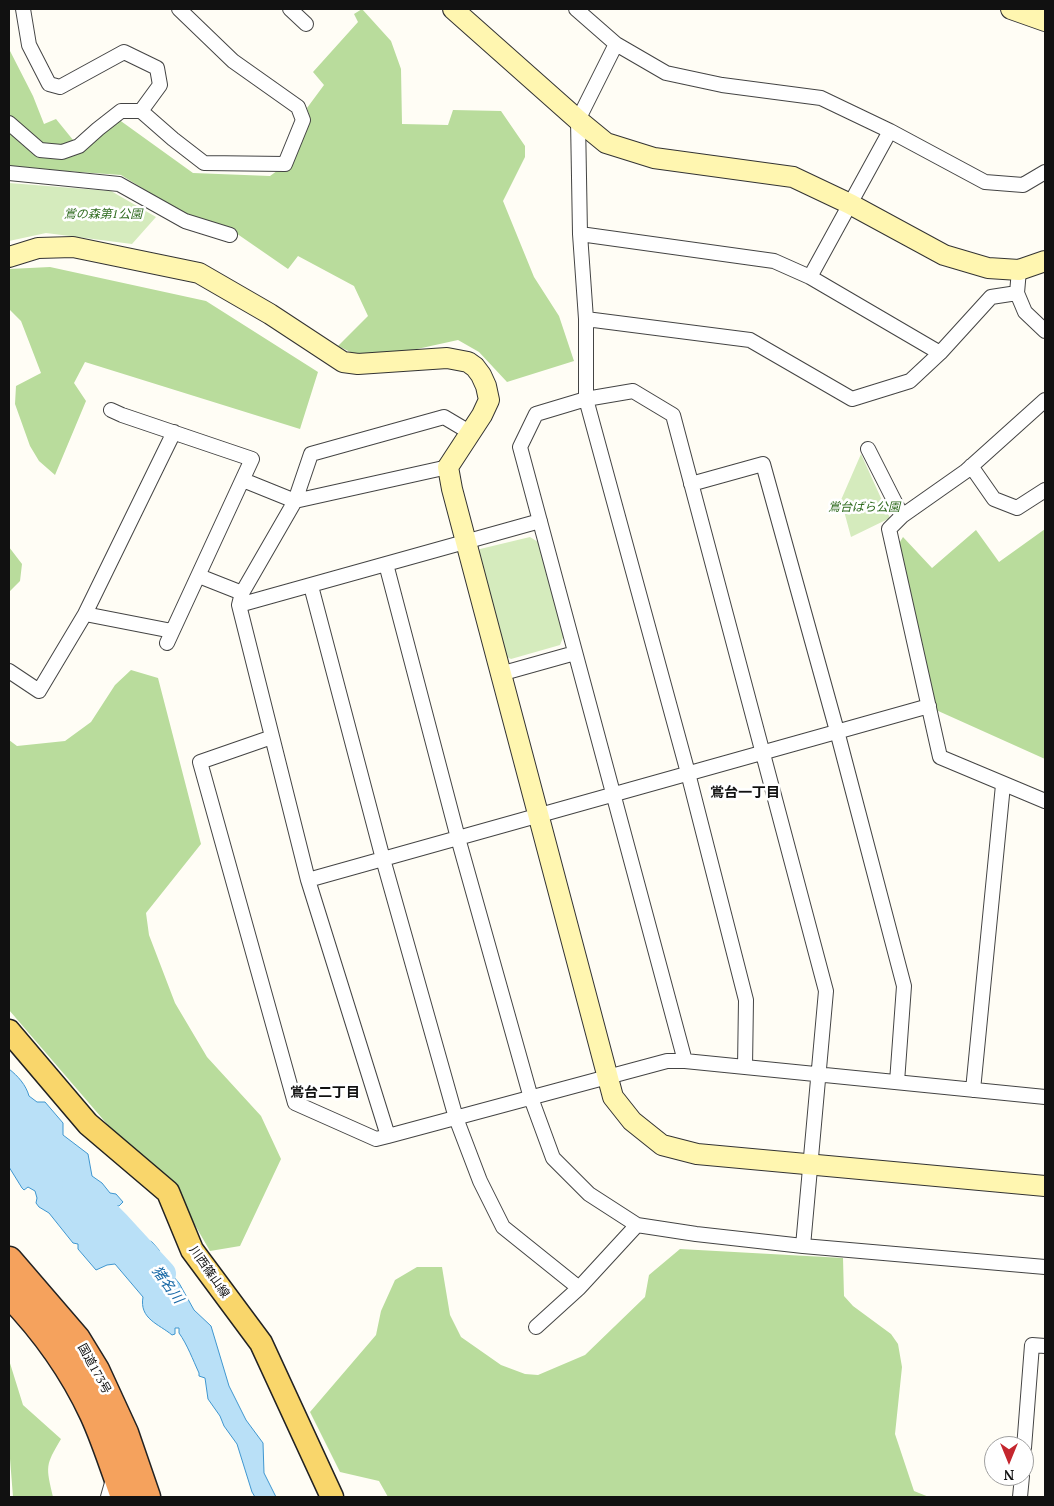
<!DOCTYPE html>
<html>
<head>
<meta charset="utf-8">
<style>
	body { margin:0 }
	#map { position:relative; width:1054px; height:1506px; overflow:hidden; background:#fffdf5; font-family:"PT Serif",serif }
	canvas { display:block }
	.frame { position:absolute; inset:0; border:10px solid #111; pointer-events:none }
	.north { position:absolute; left:984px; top:1436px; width:50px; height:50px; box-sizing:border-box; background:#fff; border:1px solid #a0a0a0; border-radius:50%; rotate:180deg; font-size:14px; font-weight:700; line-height:20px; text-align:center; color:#111 }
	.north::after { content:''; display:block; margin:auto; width:18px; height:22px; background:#c4262e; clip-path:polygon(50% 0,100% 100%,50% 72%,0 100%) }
</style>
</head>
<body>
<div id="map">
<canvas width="1054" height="1506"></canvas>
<div class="frame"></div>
<div class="north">N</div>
</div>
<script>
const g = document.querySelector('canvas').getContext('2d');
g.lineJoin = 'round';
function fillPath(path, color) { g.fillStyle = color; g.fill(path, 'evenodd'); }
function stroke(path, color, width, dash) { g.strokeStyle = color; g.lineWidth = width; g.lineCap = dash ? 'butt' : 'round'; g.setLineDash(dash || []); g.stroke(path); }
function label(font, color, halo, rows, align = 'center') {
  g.font = font + ' "PT Serif","Noto Sans JP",serif'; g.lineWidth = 5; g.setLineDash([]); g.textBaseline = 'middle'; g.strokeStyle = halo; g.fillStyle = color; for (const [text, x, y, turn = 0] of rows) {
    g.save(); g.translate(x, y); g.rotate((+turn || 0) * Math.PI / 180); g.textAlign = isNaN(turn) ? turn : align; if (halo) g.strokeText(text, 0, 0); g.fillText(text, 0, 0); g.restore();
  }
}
fillPath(new Path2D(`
	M 9,183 L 111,191 L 156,217 L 132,244 L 46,233 L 9,241 Z
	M 861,454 L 890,518 L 851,537 L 841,500 Z
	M 530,537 L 538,542 L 564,635 L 560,645 L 511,659 L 505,656 L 478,555 L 480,549 Z`), '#d5ebbd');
fillPath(new Path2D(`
	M 362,9 L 391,41 L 401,69 L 402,124 L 448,125 L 453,110 L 501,111 L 525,146 L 525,157 L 503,201 L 534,277 L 559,316 L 574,361 L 507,382 L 479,352 L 458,340 L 367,360 L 338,346 L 368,316 L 354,286 L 298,256 L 288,269 L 233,231 L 184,214 L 121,175 L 9,167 L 9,49 L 33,96 L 44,124 L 56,119 L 82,151 L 118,119 L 193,173 L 270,176 L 292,160 L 310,118 L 307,108 L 324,85 L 313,72 L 358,22 L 354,14 Z
	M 50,267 L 206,301 L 318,372 L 300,429 L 85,362 L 74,383 L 86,401 L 55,475 L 39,461 L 30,446 L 15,404 L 16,386 L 41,373 L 21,321 L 9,309 L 9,269 Z
	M 1045,529 L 1045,759 L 936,710 L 898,545 L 903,537 L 932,568 L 976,530 L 999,562 Z
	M 9,547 L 22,564 L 20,581 L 9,592 Z
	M 131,670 L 158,678 L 201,844 L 146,913 L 149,935 L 175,1003 L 207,1057 L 261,1116 L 281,1159 L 240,1246 L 210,1251 L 166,1175 L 113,1131 L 9,1010 L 9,740 L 17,746 L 65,741 L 91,722 L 115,685 Z
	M 680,1249 L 843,1258 L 844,1296 L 853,1306 L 891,1334 L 898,1344 L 902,1367 L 895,1434 L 914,1491 L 929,1497 L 388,1497 L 379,1481 L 340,1472 L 310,1412 L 376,1335 L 381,1311 L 395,1280 L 417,1267 L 442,1267 L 450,1315 L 461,1337 L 501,1365 L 525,1374 L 538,1375 L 585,1355 L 645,1297 L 649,1275 Z
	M 9,1360 L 23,1405 L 61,1439 C 45,1466 46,1466 53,1497 L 13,1497 L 9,1446 Z`), '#b9dc9c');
const water = new Path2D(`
	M 9,1069 C 18,1076 26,1085 29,1096 L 37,1102 L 45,1102 L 63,1123 L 63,1135 L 88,1154 L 92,1176 L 102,1183 L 110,1193 L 116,1194 L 123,1202 L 119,1206 L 105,1205 L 102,1208 L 102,1212 L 106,1212 L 108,1215 L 104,1219 L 106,1227 L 112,1231 L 124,1230 L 129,1234 L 129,1246 L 131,1248 L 145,1242 L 146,1239 L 152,1242 L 159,1250 L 165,1267 L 179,1283 L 194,1310 L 211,1326 L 229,1386 L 246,1420 L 263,1443 L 264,1473 L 276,1497 L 255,1497 L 252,1492 L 237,1444 L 224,1426 L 220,1416 L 208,1399 L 205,1378 L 199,1376 L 199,1373 C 193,1360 187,1344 179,1333 L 179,1328 L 175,1328 L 175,1334 L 172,1335 C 159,1324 139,1319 143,1297 L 115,1264 L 107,1265 L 96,1270 L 78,1249 L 78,1244 L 73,1243 L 49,1213 L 39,1207 L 36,1203 L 37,1198 L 35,1191 L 28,1187 L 24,1190 L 22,1188 L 9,1167 Z`);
fillPath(water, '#b9e0f7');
stroke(water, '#3f96cf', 1);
stroke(new Path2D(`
	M 76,1184 L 117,1225 L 162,1274`), '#b9e0f7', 28);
const street = new Path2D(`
	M 23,9 L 29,45 L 49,84 L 60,87 L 124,52 L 157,68 L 160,85 L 141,111
	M 290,9 L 306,24
	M 576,9 L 616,44 L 666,73 L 722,85 L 821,98 L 890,131 L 985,182 L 1023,185 L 1045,172
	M 616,44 L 578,120 L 580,234 L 586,319 L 586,399 L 688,773 L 746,1000 L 745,1067
	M 9,123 L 40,150 L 62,152 L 79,146 L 98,129 L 121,111 L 141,111 L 173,139 L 204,163 L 285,164 L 303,120 L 298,107 L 233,61 L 179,9
	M 9,173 L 119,184 L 185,221 L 230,235
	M 580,234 L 774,261 L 810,277 L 940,353
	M 810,277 L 890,131
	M 1017,293 L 1025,312 L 1045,331
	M 586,319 L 750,340 L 852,399 L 910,381 L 940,353 L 991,297 L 1017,293 L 1019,270
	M 111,410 L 122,415 L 252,459 L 167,643
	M 868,449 L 902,516 L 889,529 L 940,757 L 1045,801
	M 971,466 L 994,499 L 1017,508 L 1045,490
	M 448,467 L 295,501 L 242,593 L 239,605 L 308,880 L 388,1136 L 667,1061 L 685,1061 L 1045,1097
	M 243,480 L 295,501 L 311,454 L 444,417 L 471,433
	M 691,484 L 763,464 L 837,731 L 904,986 L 897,1082
	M 902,516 L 966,471 L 1045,400
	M 386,564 L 458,838 L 531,1098 L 553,1158 L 589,1194 L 637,1225 L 696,1234 L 803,1246 L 1045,1267
	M 199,576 L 242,593
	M 311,586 L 383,859 L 456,1118 L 480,1181 L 503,1227 L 579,1288 L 637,1225
	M 239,605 L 540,521
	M 85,614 L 172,631
	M 9,671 L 39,691 L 85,614 L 174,432
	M 500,674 L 575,653
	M 272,737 L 200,762 L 295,1103 L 376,1139 L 388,1136
	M 308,880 L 929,706
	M 685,1061 L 520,447 L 536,414 L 586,399 L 633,391 L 673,415 L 826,991 L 803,1246
	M 973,1090 L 1003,785
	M 536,1327 L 579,1288
	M 1024,1448 L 1032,1345 L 1045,1346
	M 108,1497 L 114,1476
	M 1020,1497 L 1022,1476`);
const secondary = new Path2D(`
	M 453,9 L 578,120 L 606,143 L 654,158 L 793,177 L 850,204 L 944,255 L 988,268 L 1019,270 L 1045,261
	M 1011,9 L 1045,21
	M 9,257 L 38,248 L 73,247 L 199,273 L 270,314 L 343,362 L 358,364 L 447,358 L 468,362 L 475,367 L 481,375 L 486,386 L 489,400 L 482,415 L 448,467 L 452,489 L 613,1097 L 632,1121 L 662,1145 L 697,1154 L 1045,1186`);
const primary = new Path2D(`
	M 9,1031 L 88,1124 L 168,1192 L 192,1250 L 261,1343 L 332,1497`);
const highway = new Path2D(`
	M 9,1260 L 77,1339 L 96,1370 L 125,1433 L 147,1497
	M 9,1294 C 43,1329 72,1369 93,1414 C 105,1440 114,1469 124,1497`);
stroke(street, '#444', 16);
stroke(secondary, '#333', 22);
stroke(primary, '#222', 25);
stroke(highway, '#222', 29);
stroke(street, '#fff', 14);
stroke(secondary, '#fff6b0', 20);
stroke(primary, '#f9d66b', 22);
stroke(highway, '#f5a25d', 26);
label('italic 12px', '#2f6b1f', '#fff', [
	["鴬の森第1公園",103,215],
	["鴬台ばら公園",864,508]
]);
label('12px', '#111', '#fff', [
	["川西篠山線",209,1272,55],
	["国道173号",94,1369,61]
]);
label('bold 14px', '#111', '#fff', [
	["鴬台一丁目",745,793],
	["鴬台二丁目",325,1093]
]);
label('italic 14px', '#1768a6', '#fff', [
	["猪名川",167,1285,54]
]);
</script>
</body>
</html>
